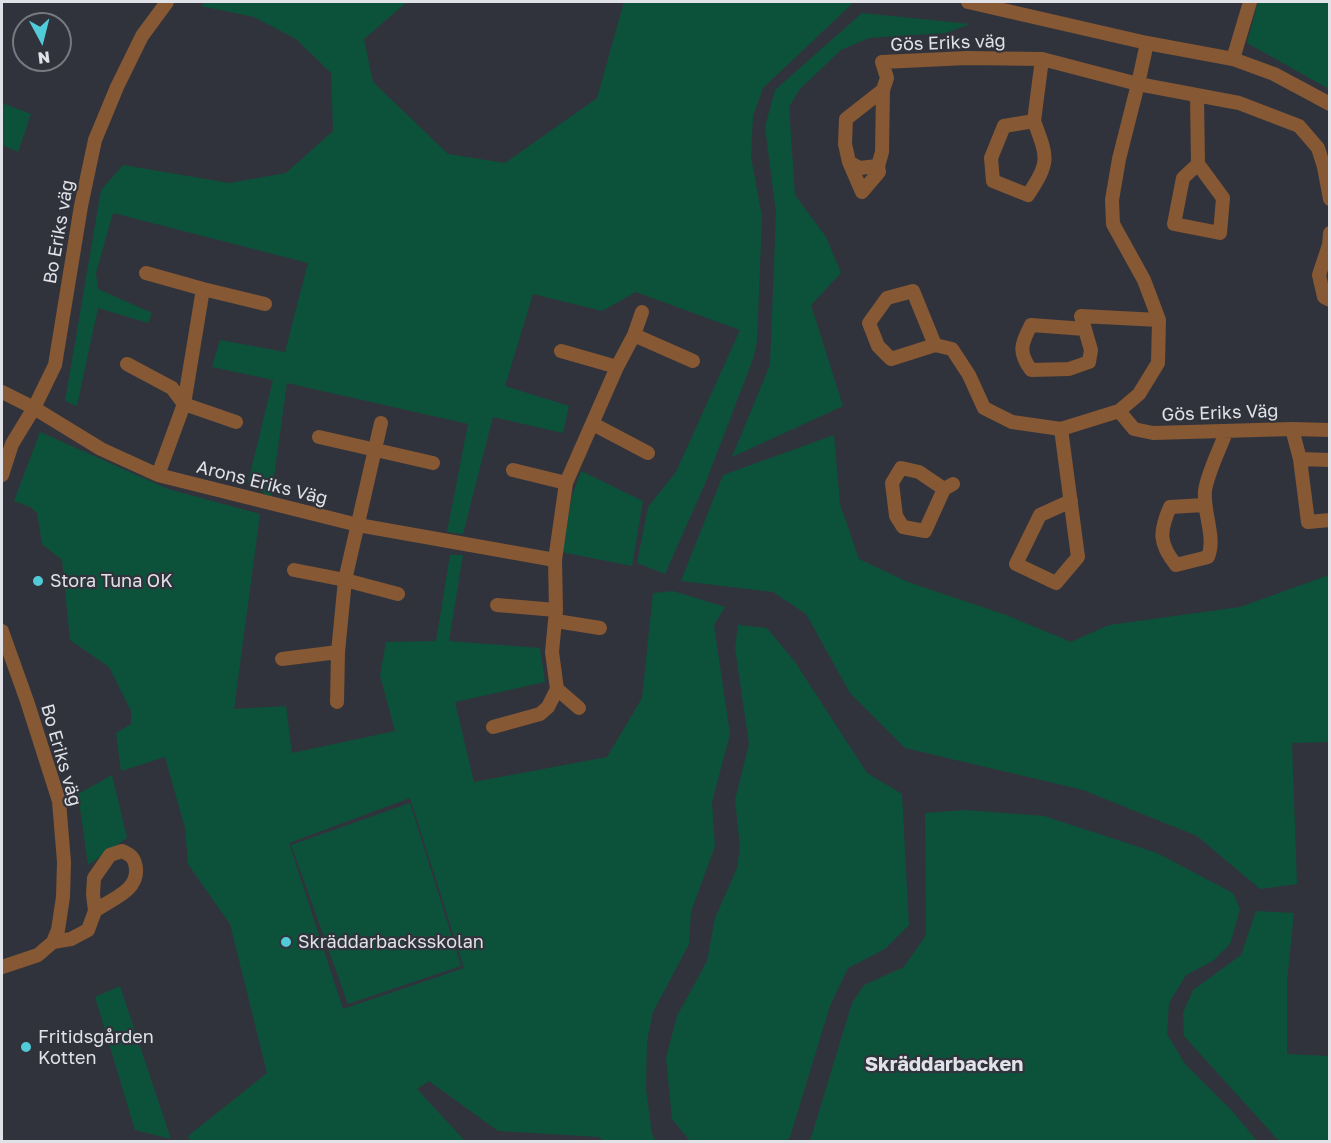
<!DOCTYPE html>
<html>
<head>
<meta charset="utf-8">
<style>
	body { margin:0 }
	#map { position:relative; width:1331px; height:1143px; overflow:hidden; background:#31333c; font-family:"Golos Text",sans-serif }
	canvas { display:block }
	.frame { position:absolute; inset:0; border:3px solid #e0e2e7; pointer-events:none }
	.north { position:absolute; left:12px; top:12px; width:60px; height:60px; box-sizing:border-box; background:#31333c; border:2px solid #777980; border-radius:50%; rotate:173deg; font-size:16px; font-weight:700; line-height:24px; text-align:center; color:#e0e2e7 }
	.north::after { content:''; display:block; margin:auto; width:21px; height:27px; background:#52cbd8; clip-path:polygon(50% 0,100% 100%,50% 72%,0 100%) }
</style>
</head>
<body>
<div id="map">
<canvas width="1331" height="1143"></canvas>
<div class="frame"></div>
<div class="north">N</div>
</div>
<script>
const g = document.querySelector('canvas').getContext('2d');
g.lineJoin = 'round';
function fillPath(path, color) { g.fillStyle = color; g.fill(path, 'evenodd'); }
function stroke(path, color, width, dash) { g.strokeStyle = color; g.lineWidth = width; g.lineCap = dash ? 'butt' : 'round'; g.setLineDash(dash || []); g.stroke(path); }
function label(font, color, halo, rows, align = 'center') {
  g.font = font + ' "Golos Text",sans-serif'; g.lineWidth = 4.5; g.setLineDash([]); g.textBaseline = 'middle'; g.strokeStyle = halo; g.fillStyle = color; for (const [text, x, y, turn = 0] of rows) {
    g.save(); g.translate(x, y); g.rotate((+turn || 0) * Math.PI / 180); g.textAlign = isNaN(turn) ? turn : align; if (halo) g.strokeText(text, 0, 0); g.fillText(text, 0, 0); g.restore();
  }
}
fillPath(new Path2D(`
	M 206,2 L 407,2 L 364,39 L 373,82 L 448,154 L 505,163 L 597,98 L 624,2 L 854,2 L 763,88 L 753,116 L 751,157 L 762,217 L 757,341 L 753,359 L 707,479 L 665,574 L 637,563 L 648,507 L 676,472 L 740,330 L 636,292 L 602,311 L 533,294 L 505,386 L 569,406 L 563,433 L 493,417 L 463,534 L 447,532 L 468,424 L 287,383 L 271,498 L 248,482 L 273,380 L 212,367 L 220,340 L 285,352 L 308,263 L 113,213 L 96,273 L 98,289 L 152,313 L 148,323 L 98,308 L 77,406 L 65,401 L 101,190 L 123,165 L 229,183 L 286,173 L 333,131 L 331,73 L 296,39 L 254,17 L 201,6 Z
	M 1258,2 L 1329,2 L 1329,89 L 1247,43 Z
	M 862,13 L 970,24 L 946,33 L 869,38 L 841,50 L 800,89 L 789,107 L 795,195 L 826,237 L 841,273 L 811,305 L 843,406 L 732,457 L 770,365 L 776,213 L 765,127 L 775,90 Z
	M 2,103 L 31,114 L 18,152 L 2,145 Z
	M 40,432 L 168,489 L 260,514 L 234,709 L 286,706 L 292,753 L 395,731 L 380,675 L 386,642 L 436,641 L 450,555 L 463,555 L 449,641 L 540,648 L 545,682 L 455,702 L 474,782 L 607,757 L 642,698 L 653,593 L 673,591 L 725,607 L 714,625 L 730,734 L 712,802 L 715,846 L 691,912 L 689,944 L 653,1012 L 647,1041 L 646,1089 L 652,1134 L 656,1141 L 603,1141 L 600,1137 L 498,1131 L 429,1081 L 417,1089 L 465,1141 L 190,1141 L 188,1136 L 267,1073 L 230,924 L 188,864 L 185,828 L 165,757 L 121,771 L 116,733 L 131,724 L 131,711 L 109,667 L 70,640 L 62,560 L 42,544 L 37,513 L 30,507 L 14,501 ZM 410,798 L 464,968 L 343,1009 L 289,843 Z
	M 834,435 L 840,504 L 859,559 L 908,582 L 1006,615 L 1071,642 L 1109,625 L 1240,607 L 1329,575 L 1329,742 L 1292,743 L 1297,884 L 1260,889 L 1197,836 L 1083,790 L 905,748 L 850,693 L 806,614 L 773,592 L 681,581 L 723,475 Z
	M 581,471 L 643,501 L 632,566 L 561,552 L 572,496 Z
	M 738,625 L 767,628 L 795,662 L 867,773 L 902,794 L 909,925 L 885,949 L 848,968 L 830,1006 L 790,1137 L 786,1141 L 690,1141 L 672,1119 L 666,1058 L 677,1016 L 707,961 L 715,918 L 737,868 L 740,847 L 735,800 L 749,744 L 735,648 Z
	M 112,775 L 127,838 L 88,865 L 78,794 Z
	M 410,803 L 461,966 L 348,1004 L 291,845 Z
	M 965,810 L 1044,816 L 1157,853 L 1233,893 L 1240,909 L 1230,944 L 1213,961 L 1186,975 L 1169,1003 L 1167,1034 L 1185,1064 L 1233,1112 L 1257,1141 L 810,1141 L 852,1003 L 864,985 L 904,967 L 926,935 L 925,813 Z
	M 1256,911 L 1294,913 L 1287,981 L 1287,1054 L 1329,1056 L 1329,1141 L 1279,1141 L 1184,1036 L 1183,1013 L 1193,990 L 1241,955 Z
	M 120,986 L 171,1139 L 135,1130 L 95,997 Z`), '#0c523a');
stroke(new Path2D(`
	M 968,2 L 1147,43 L 1233,59 L 1274,74 L 1330,104
	M 1233,59 L 1250,2
	M 883,90 L 882,152 L 878,166 L 859,168 L 849,162 L 845,144 L 846,119 L 883,90 L 887,78 L 882,62 L 967,58 L 1042,59 L 1138,84 L 1239,103 L 1299,126 L 1318,148 L 1324,167 L 1330,199
	M 1197,96 L 1198,164 L 1183,178 L 1174,224 L 1220,233 L 1223,198 L 1198,164
	M 1034,121 C 1048,159 1050,161 1028,195 L 993,181 L 991,158 L 1004,126 L 1034,121 L 1042,59
	M 849,162 L 862,192 L 879,172 L 878,166
	M 1330,233 L 1329,245 L 1319,275 L 1324,297 L 1330,300
	M 146,273 L 203,289 L 184,404 L 158,475
	M 203,289 L 265,304
	M 1085,329 L 1031,325 C 1021,344 1018,352 1031,370 L 1069,369 L 1089,362 L 1091,350 L 1081,316 L 1159,320
	M 634,335 L 693,361
	M 935,345 L 891,359 L 878,346 L 869,323 L 887,298 L 913,291 L 935,345 L 952,349 L 969,375 L 984,408 L 1012,422 L 1061,429 L 1119,411 L 1139,394 L 1158,363 L 1159,320 L 1144,280 L 1113,224 L 1112,200 L 1119,159 L 1138,84 L 1147,43
	M 561,351 L 617,367
	M 127,364 L 172,388 L 184,404 L 236,422
	M 2,392 L 34,408 L 101,449 L 158,475 L 358,525 L 555,560
	M 1119,411 L 1134,429 L 1153,433 L 1292,429 L 1330,430
	M 593,424 L 648,453
	M 1061,429 L 1078,557 L 1056,583 L 1016,564 L 1040,515 L 1071,501
	M 1292,429 L 1300,459 L 1308,522 L 1330,520
	M 319,437 L 433,463
	M 1300,459 L 1330,460
	M 513,470 L 566,483
	M 2,475 L 12,444 L 34,408 L 55,365 L 81,206 L 95,140 L 117,87 L 142,36 L 167,2
	M 944,489 L 919,472 L 901,468 L 892,483 L 896,516 L 903,527 L 925,531 L 944,489 L 953,484
	M 1204,505 L 1170,507 C 1159,532 1159,544 1176,565 L 1208,557 C 1216,537 1203,513 1205,491 C 1207,474 1220,449 1226,432
	M 294,570 L 345,580 L 398,594
	M 497,605 L 556,610
	M 556,621 L 600,628
	M 2,631 L 27,701 L 59,801 L 64,862 L 63,897 L 58,930 L 53,942 L 38,955 L 2,967
	M 282,659 L 338,652 L 345,580 L 381,423
	M 557,689 L 579,708
	M 337,702 L 338,652
	M 493,727 L 540,714 L 548,707 L 557,689 L 552,652 L 556,610 L 555,560 L 566,483 L 617,367 L 634,335 L 642,312
	M 53,942 L 71,939 L 88,930 L 95,911 L 93,894 L 94,878 L 110,855 L 122,851 C 131,855 135,858 136,869 C 138,891 111,899 95,911`), '#865833', 14);
for (const [x, y, r, color] of [
	[38,581,6,"#52cbd8"],
	[286,942,6,"#52cbd8"],
	[26,1047,6,"#52cbd8"]
]) { const dot = new Path2D(); dot.arc(x, y, r, 0, 2 * Math.PI); g.fillStyle = color; g.fill(dot); stroke(dot, '#31333c', 2); }
label('18px', '#e0e2e7', '#31333c', [
	["Gös Eriks väg",948,43,-2],
	["Bo Eriks väg",59,232,-80],
	["Gös Eriks Väg",1220,413,-2],
	["Arons Eriks Väg",262,483,14],
	["Bo Eriks väg",61,755,74]
]);
label('18px', '#e0e2e7', '#31333c', [
	["Stora Tuna OK",50,581],
	["Skräddarbacksskolan",298,942],
	["Fritidsgården",38,1037],
	["Kotten",38,1058]
], 'left');
label('bold 20px', '#e0e2e7', '#31333c', [
	["Skräddarbacken",944,1065]
]);
</script>
</body>
</html>
